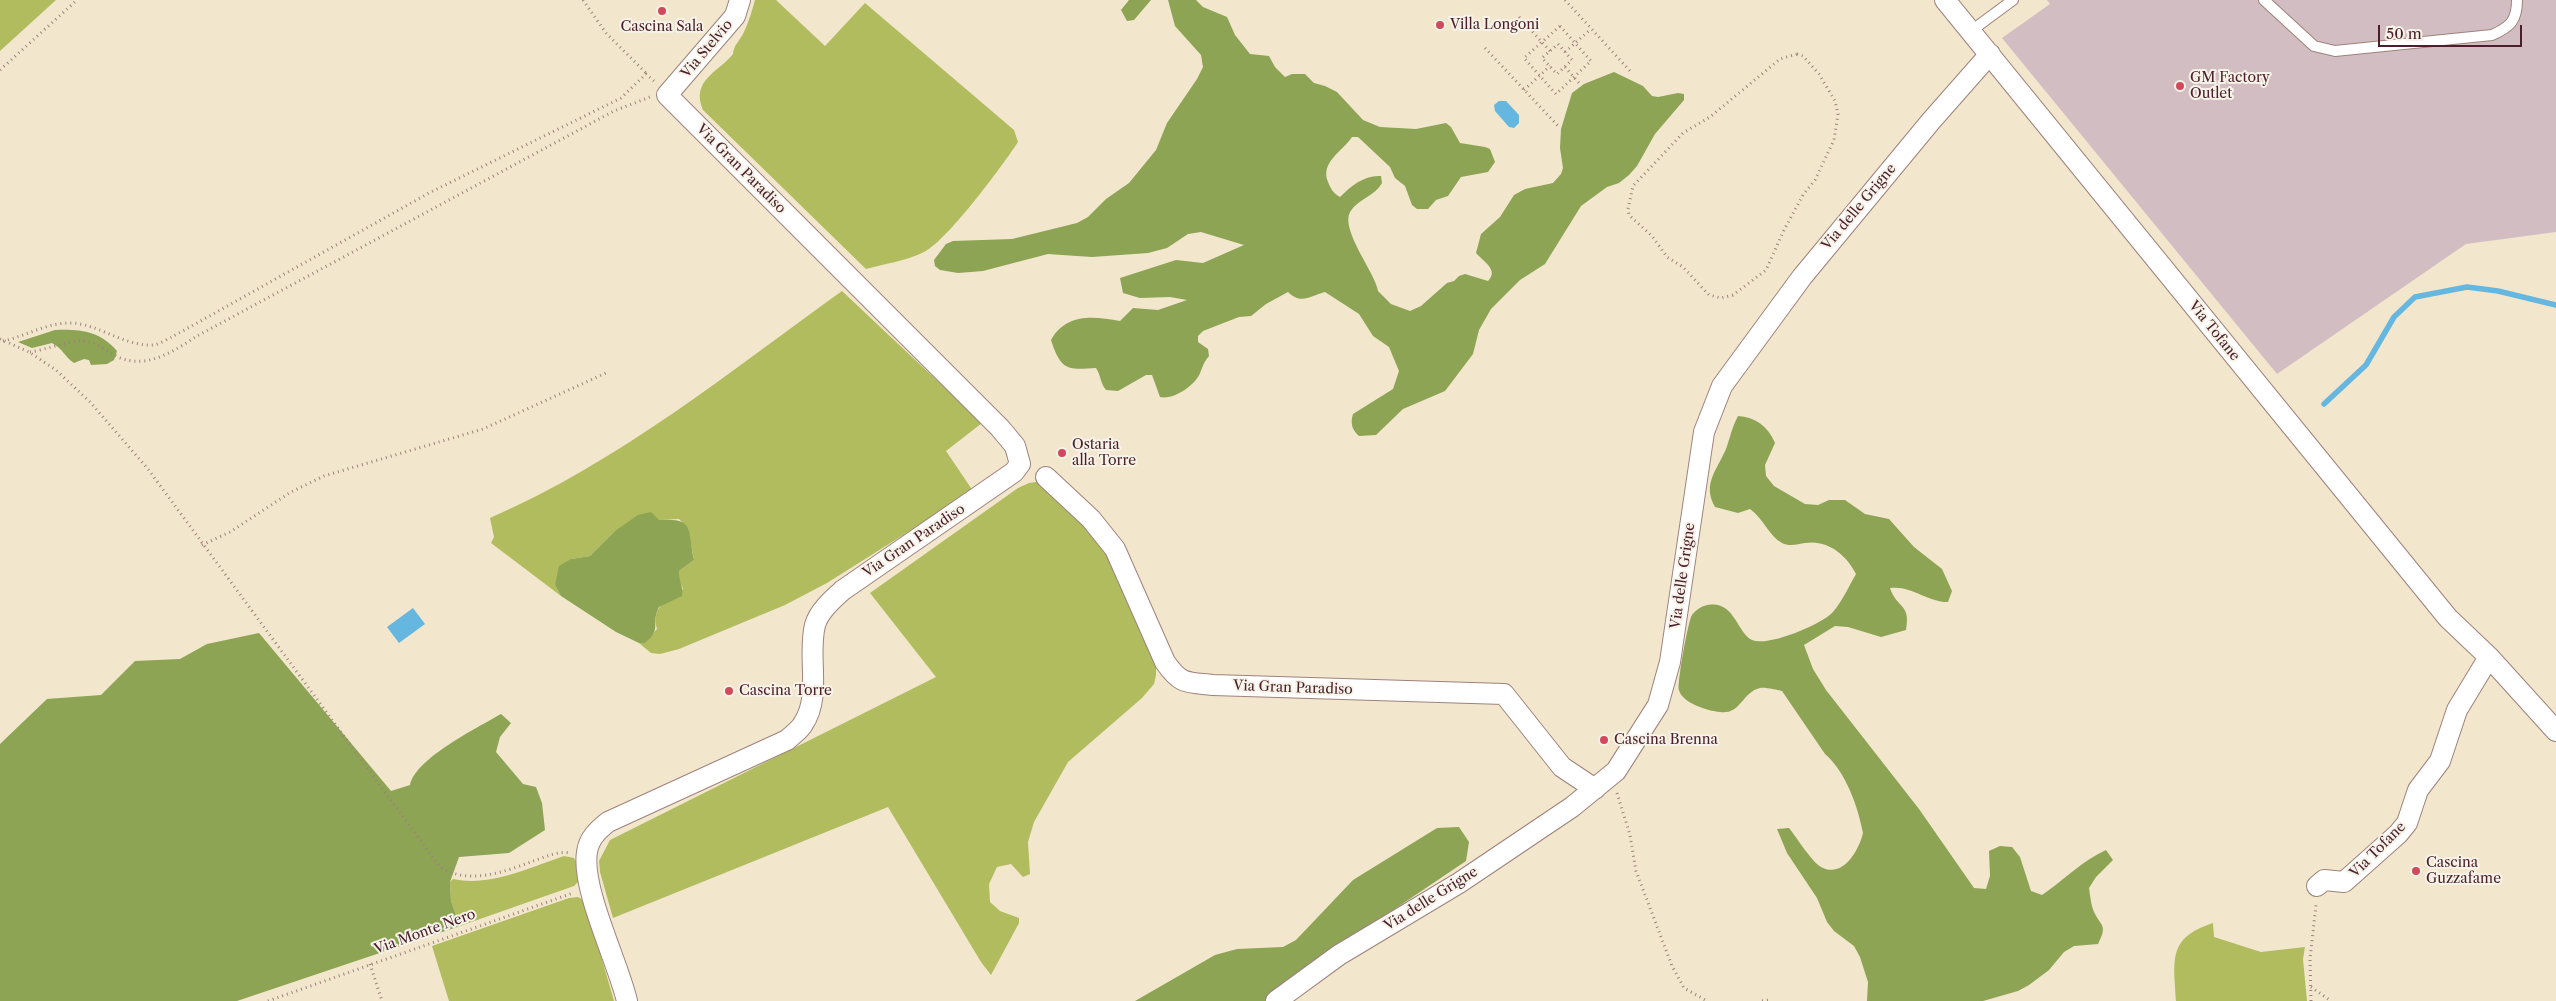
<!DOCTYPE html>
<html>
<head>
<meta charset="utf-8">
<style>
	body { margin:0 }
	#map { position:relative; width:2556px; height:1001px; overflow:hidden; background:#f2e6cd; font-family:"Libre Caslon Text",serif }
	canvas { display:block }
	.scale { position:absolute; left:2378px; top:25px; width:144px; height:22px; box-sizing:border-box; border:2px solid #4a1f2b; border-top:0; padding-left:6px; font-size:15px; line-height:18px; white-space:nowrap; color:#4a1f2b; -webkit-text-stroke:4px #f7f3e8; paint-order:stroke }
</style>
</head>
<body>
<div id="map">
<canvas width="2556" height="1001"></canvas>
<div class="scale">50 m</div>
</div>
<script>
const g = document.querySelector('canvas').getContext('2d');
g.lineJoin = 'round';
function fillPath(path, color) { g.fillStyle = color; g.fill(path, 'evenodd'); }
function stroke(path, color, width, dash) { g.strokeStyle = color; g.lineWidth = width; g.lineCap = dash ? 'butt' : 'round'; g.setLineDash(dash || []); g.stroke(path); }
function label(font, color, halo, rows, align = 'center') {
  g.font = font + ' "Libre Caslon Text",serif'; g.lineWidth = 4; g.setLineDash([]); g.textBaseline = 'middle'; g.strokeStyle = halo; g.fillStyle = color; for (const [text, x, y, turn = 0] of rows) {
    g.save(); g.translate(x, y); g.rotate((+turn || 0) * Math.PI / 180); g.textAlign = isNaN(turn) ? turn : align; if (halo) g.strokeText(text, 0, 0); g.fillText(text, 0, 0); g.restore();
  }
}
fillPath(new Path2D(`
	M 2047,0 L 2556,0 L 2556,232 L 2466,244 L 2277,374 L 2002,38 L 2050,4 Z`), '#d2bec2');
fillPath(new Path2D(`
	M 0,0 L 56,0 L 0,51 Z
	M 755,0 L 776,0 L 825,46 L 865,3 L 1014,130 L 1018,142 C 1003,165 945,244 922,253 C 905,261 884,264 866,269 L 703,110 C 690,80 720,71 733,54 C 734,44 740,41 744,32 C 749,21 752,11 755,0 Z
	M 842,291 L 982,423 L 946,451 L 973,491 L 827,583 L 785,605 L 679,649 L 660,654 L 651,653 L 639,643 L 645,643 L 657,629 C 651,606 666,602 683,589 L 678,577 L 679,571 L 694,560 L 688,528 L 679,519 L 659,520 L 615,531 L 590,556 L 571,559 L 555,585 L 561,596 L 491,543 L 494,537 L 490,518 C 619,462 729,372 842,291 Z
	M 1043,481 L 1113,551 L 1156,656 L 1156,675 L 1154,684 L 1142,698 L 1068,762 L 1034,822 L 1028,842 L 1030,874 L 1023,877 L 1011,864 L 997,867 L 989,884 L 990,902 L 1000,911 L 1019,918 L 1019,923 L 991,975 L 981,962 L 888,807 L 613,918 L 600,872 L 599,861 L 610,840 L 936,677 L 870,593 L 1018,488 L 1029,483 Z
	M 564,856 L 574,858 L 578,866 L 578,882 L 574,886 L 460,926 L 451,901 L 450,882 L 453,879 C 489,887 529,868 564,856 Z
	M 578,897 L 585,901 L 614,1001 L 449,1001 L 432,946 L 569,898 Z
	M 2213,923 L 2214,937 L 2261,952 L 2305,947 L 2303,959 L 2307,1001 L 2176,1001 C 2174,960 2167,938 2213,923 Z`), '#b0bc5d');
fillPath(new Path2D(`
	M 1129,0 L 1151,0 L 1134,20 L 1127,21 L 1121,10 Z
	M 1168,0 L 1196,0 L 1203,7 L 1227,17 L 1235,35 L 1250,54 L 1269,56 L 1275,67 L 1285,77 L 1292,74 L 1305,74 L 1314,83 L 1325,86 L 1337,92 L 1363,120 L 1380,127 L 1416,129 L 1446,123 L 1451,127 L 1460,143 L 1485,147 L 1490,149 L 1495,162 L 1488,172 L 1461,177 L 1448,196 L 1436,200 L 1428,209 L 1417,209 L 1412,205 L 1405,186 L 1395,178 L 1390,167 L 1358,137 L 1352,137 C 1342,152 1320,162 1328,182 C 1331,189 1333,193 1340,197 C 1351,186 1364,175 1381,176 L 1382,183 C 1375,196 1358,199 1350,212 C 1340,230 1376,274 1378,291 L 1391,304 L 1410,311 L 1421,306 L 1447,283 L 1454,281 L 1459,276 L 1465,274 L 1488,281 C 1499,270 1484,262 1476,253 L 1481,234 L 1500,217 L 1514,195 L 1525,189 L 1553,183 L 1561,174 L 1563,168 L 1560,148 L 1561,129 L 1572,93 L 1584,84 L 1614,72 L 1643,86 L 1652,96 L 1658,97 L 1678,93 L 1684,94 L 1684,100 L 1655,134 L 1637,166 L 1629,175 L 1619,183 L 1607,187 L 1581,206 L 1545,264 L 1520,280 L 1491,309 L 1479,330 L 1473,354 L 1445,391 L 1403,409 L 1376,435 L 1359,436 C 1352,430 1350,423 1353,414 L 1393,389 L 1399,371 L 1389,347 L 1373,336 L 1359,314 L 1325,292 C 1310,296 1301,305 1288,292 L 1266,304 L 1251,316 L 1239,317 L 1203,331 L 1198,336 L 1198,342 L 1208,349 L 1209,356 C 1202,364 1202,371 1198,377 C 1191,388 1172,400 1160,397 L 1152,375 L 1146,375 L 1118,391 L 1106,390 C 1100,383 1101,375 1096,368 C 1068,370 1061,371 1051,340 C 1066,313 1093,316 1120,321 L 1133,308 L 1158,310 L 1187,300 L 1170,297 L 1140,298 L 1123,293 L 1120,278 L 1176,260 L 1203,263 L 1244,245 L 1201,232 L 1188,234 L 1167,248 L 1148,253 L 1092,257 L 1048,254 L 983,271 L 958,273 L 940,270 L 935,266 L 934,260 L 946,244 L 953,241 L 1012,239 L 1077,223 L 1088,217 L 1106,199 L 1129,183 L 1156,150 L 1167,123 L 1197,79 L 1203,67 L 1201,55 L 1175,26 Z
	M 55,330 C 80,329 100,331 117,351 L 114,360 L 107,364 L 91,365 L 89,360 L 84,359 L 74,363 C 64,356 64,350 52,343 L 32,348 L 18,342 Z
	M 1738,416 C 1755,417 1768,426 1775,443 L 1765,465 L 1766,476 L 1774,486 L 1805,504 L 1818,505 L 1829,500 L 1845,500 L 1865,514 L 1889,519 L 1914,547 L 1942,569 L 1952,591 L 1948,602 C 1927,602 1911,585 1890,588 C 1897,609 1911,603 1906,630 L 1881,637 L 1848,627 L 1835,626 L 1804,645 L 1813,669 L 1826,690 L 1919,809 L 1974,888 L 1986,889 L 1990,876 L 1989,851 L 2000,846 L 2012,847 L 2020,857 L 2031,891 L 2042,895 C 2064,880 2082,861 2106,850 L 2113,860 L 2096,877 L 2089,888 C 2090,895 2091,905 2094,912 C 2101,927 2108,924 2098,944 L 2074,946 L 2064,952 L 2049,970 L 2029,985 L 2018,991 L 1983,1001 L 1867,1001 L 1868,982 L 1860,957 L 1854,946 L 1834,931 L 1827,922 L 1817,898 L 1787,853 L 1777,829 L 1789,828 C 1797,838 1812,862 1821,867 C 1843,879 1859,850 1863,833 C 1858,807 1846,772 1825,754 L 1782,691 C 1776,690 1766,687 1760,688 C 1742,692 1741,715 1720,712 C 1708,711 1682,703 1679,690 C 1677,684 1688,621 1692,615 C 1694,612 1700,607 1704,606 C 1734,597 1736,632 1752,640 C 1768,647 1820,625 1832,613 C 1842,602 1849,586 1856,574 C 1847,555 1827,539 1805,543 C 1798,544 1790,547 1782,543 C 1768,535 1764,519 1750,509 L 1738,513 L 1715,507 C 1702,484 1717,470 1726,449 C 1730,438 1732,427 1738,416 Z
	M 651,512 L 659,520 C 696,518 687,529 694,560 L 679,571 C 678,580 684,587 682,596 L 659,607 C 650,625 663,628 645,643 L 639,643 L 616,632 L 561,596 L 555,585 L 559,566 L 571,559 L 590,556 L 615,531 L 638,515 Z
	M 259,633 L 391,791 L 410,785 C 416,758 477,728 501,714 L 511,723 L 500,737 L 496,752 L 523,784 L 536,787 L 542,803 L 545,830 L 509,853 L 459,857 L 450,882 L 451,901 L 460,926 L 237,1001 L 0,1001 L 0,744 L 47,699 L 101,695 L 135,661 L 180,659 L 207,644 Z
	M 1459,827 L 1469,842 L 1466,861 L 1322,958 L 1265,1001 L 1135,1001 L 1215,955 L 1237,949 L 1283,947 L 1296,940 L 1353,880 L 1437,828 Z`), '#8ca454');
fillPath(new Path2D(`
	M 1499,101 L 1506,101 L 1519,115 L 1519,123 L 1514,128 L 1509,127 L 1495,111 L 1494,105 Z
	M 413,608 L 425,624 L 399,643 L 387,627 Z`), '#65b7e0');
stroke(new Path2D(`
	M 2324,404 L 2366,365 L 2394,317 L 2415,297 L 2467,287 L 2498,291 L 2556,305`), '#65b7e0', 5.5);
const lane = new Path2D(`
	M 2264,0 L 2314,46 L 2335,51 L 2492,35 C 2510,27 2517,21 2517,0
	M 1971,31 L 2013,0`);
const street = new Path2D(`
	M 1945,0 L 2448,618 L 2489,657 L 2556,731
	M 1046,477 L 1091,519 L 1115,549 L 1165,662 C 1181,685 1186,682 1213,685 L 1504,694 L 1562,767 L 1595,789
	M 2317,886 L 2324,880 L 2344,882 L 2398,834 L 2407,823 L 2418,790 L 2440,761 L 2457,710 L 2489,657
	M 627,1001 C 618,962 581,889 587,852 C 589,838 598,830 608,822 L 787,740 C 792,735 800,730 803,724 C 822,696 807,657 815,625 C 819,611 833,599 843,590 L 1014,472 L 1020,464 L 1015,446 L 1000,428 L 667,95 L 735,16 L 740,0
	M 1276,1001 L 1339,955 L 1459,883 L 1572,807 L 1616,771 L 1658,705 L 1670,662 L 1704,432 L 1722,386 L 1802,277 L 1931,121 L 1990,54`);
stroke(lane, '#9e827c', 12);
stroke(street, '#9e827c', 22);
stroke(new Path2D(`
	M 583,0 L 606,33 L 648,75
	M 1565,0 L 1631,72
	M 1519,17 L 1550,51
	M 1560,26 L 1591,61 L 1556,94 L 1524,58 Z
	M 1558,44 L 1572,60 L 1557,74 L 1542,58 Z
	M 1485,48 L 1559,127
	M 1565,52 L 1591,29
	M 1797,54 L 1803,56 L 1819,74 L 1835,101 L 1838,114 L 1834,140 L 1815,180 L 1803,195 L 1784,230 L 1766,270 L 1733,295 L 1721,298 L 1709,295 L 1683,267 L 1667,257 L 1652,236 L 1629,215 L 1628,209 L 1633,186 L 1683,133 L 1710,117 L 1780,59 Z
	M 1565,67 L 1579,83
	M 0,70 L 77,0
	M 1524,90 L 1550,66
	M 0,339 L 29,352 L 56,370 L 90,402 L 148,469 L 440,867 C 469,886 507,871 536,860 C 548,856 558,851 570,853
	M 3,341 C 27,336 47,322 73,323 C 100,325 126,347 154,345 C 160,344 167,339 172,337 L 429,193 L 621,98 L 646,74 L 654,81
	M 30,352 C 45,350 65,342 79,341 C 95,340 106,351 118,357 C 147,370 174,351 197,336 L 614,111 L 650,97
	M 202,545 L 230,532 L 291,492 L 324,476 L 483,429 L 606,373
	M 1617,793 L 1630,835 L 1636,871 L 1672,966 L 1684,988 L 1707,1001
	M 370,964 L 382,1001
	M 2311,987 L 2331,1001
	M 268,1001 L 573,893
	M 1762,1001 L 1769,1000
	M 2311,1001 L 2310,959 L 2316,905`), '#9e827c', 3, [1, 4]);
stroke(lane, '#fff', 10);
stroke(street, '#fff', 20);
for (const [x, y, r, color] of [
	[662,11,5,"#d1495b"],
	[1440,25,5,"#d1495b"],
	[2180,86,5,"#d1495b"],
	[1062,453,5,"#d1495b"],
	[729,691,5,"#d1495b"],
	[1604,740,5,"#d1495b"],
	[2416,871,5,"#d1495b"]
]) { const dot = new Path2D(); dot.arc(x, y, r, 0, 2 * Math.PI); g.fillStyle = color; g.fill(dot); stroke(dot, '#f7f3e8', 2); }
label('14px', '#4a1f2b', '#f7f3e8', [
	["Villa Longoni",1450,25],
	["Cascina Sala",662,27,"center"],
	["GM Factory",2190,78],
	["Outlet",2190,94],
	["Ostaria",1072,445],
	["alla Torre",1072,461],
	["Cascina Torre",739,691],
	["Cascina Brenna",1614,740],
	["Cascina",2426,863],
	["Guzzafame",2426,879]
], 'left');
label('14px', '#4a1f2b', '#f7f3e8', [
	["Via Stelvio",707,49,-50],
	["Via Gran Paradiso",741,169,45],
	["Via delle Grigne",1859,207,-50],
	["Via Tofane",2214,331,51],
	["Via Gran Paradiso",914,541,-34],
	["Via delle Grigne",1683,576,-82],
	["Via Gran Paradiso",1293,688,2],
	["Via Tofane",2378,850,-45],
	["Via delle Grigne",1431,899,-32],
	["Via Monte Nero",425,932,-20]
]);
</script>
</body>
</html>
